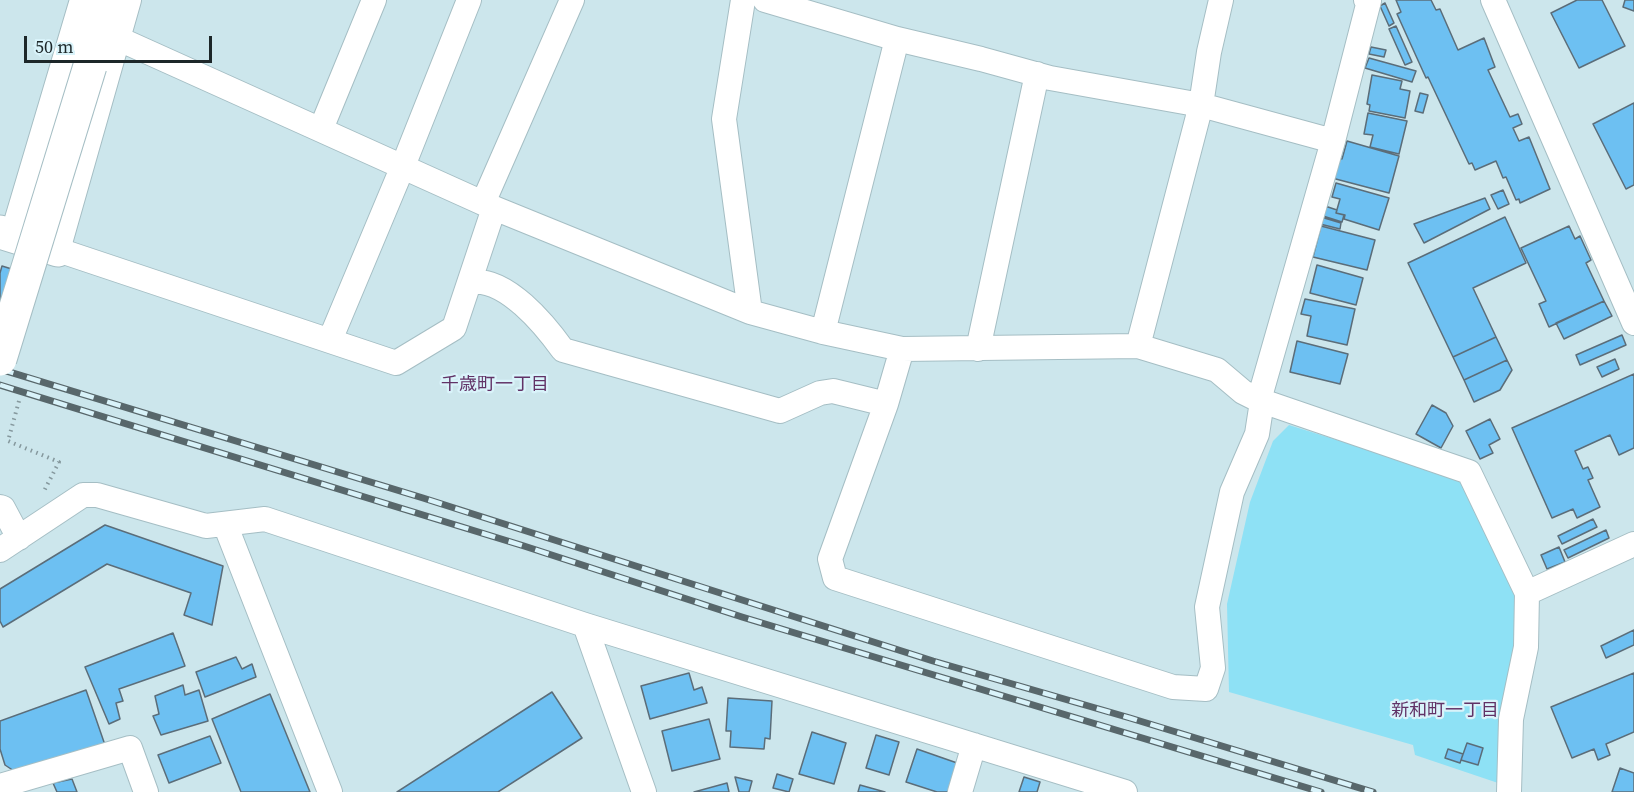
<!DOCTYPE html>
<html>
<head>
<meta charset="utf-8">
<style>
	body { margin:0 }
	#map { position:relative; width:1634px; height:792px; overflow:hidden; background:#cce6ec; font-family:"Source Serif 4",serif }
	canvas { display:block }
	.scale { position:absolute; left:24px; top:36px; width:188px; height:27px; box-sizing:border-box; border:3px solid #1d2729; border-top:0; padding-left:8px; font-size:18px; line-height:21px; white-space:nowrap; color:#1d2729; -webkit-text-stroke:4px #d9f3fa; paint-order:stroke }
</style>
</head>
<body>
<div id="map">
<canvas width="1634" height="792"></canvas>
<div class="scale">50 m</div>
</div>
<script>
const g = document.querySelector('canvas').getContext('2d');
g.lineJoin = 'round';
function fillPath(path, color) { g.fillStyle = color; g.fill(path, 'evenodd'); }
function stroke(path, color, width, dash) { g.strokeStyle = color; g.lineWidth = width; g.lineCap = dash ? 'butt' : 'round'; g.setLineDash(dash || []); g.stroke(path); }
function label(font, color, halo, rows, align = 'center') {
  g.font = font + ' "Source Serif 4","Noto Sans JP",serif'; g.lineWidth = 4.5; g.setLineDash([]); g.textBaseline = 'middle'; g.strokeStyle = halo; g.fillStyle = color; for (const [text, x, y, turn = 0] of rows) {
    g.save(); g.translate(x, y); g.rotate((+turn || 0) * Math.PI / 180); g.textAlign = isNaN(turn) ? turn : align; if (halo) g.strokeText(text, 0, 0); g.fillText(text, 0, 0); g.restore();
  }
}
fillPath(new Path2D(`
	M 1289,425 L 1461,479 L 1514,581 L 1520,635 L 1501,784 L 1415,755 L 1413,745 L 1229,692 L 1227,604 L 1250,502 L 1273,441 Z`), '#8ee1f5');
const building = new Path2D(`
	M 1396,0 L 1431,0 L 1436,10 L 1440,9 L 1458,50 L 1484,38 L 1495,67 L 1488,70 L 1510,117 L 1518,114 L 1522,124 L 1513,128 L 1519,141 L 1529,137 L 1550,189 L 1520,203 L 1519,199 L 1516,200 L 1506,177 L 1503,178 L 1496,161 L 1475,170 L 1472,163 L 1469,164 L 1428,77 L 1426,78 L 1397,14 L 1401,12 Z
	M 1577,0 L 1602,0 L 1625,46 L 1579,68 L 1551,13 Z
	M 1625,0 L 1634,0 L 1634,11 L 1623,7 Z
	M 1385,3 L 1394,23 L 1389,26 L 1380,6 Z
	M 1396,26 L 1412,62 L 1405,65 L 1389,29 Z
	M 1371,47 L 1386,50 L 1384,57 L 1369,54 Z
	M 1369,58 L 1416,71 L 1412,82 L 1365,68 Z
	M 1372,75 L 1402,81 L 1400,89 L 1410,91 L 1405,118 L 1369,111 L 1370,105 L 1367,104 Z
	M 1420,93 L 1428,95 L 1423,113 L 1415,111 Z
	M 1634,103 L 1634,185 L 1626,189 L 1593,124 Z
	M 1368,113 L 1407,121 L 1399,154 L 1370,147 L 1373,135 L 1364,134 Z
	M 1347,141 L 1399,156 L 1389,193 L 1332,178 L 1338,157 L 1342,159 Z
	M 1336,183 L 1389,198 L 1379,230 L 1344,219 L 1345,215 L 1336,213 L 1340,199 L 1332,197 Z
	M 1503,190 L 1509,204 L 1498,209 L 1491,195 Z
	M 1485,198 L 1490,209 L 1424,243 L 1414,224 Z
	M 1325,206 L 1337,210 L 1336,213 L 1344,215 L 1342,222 L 1323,216 Z
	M 1321,217 L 1341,223 L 1340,229 L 1320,224 Z
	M 1505,217 L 1526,263 L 1473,288 L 1496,337 L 1453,357 L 1408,263 Z
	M 1321,226 L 1375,240 L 1367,270 L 1313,257 Z
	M 1569,226 L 1575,239 L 1580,236 L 1591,260 L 1586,263 L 1604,301 L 1549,327 L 1539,304 L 1546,301 L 1521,248 Z
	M 1317,265 L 1363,278 L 1356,305 L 1310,293 Z
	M 2,266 L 15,270 L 0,322 L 0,273 Z
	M 1305,299 L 1355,309 L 1347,345 L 1307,336 L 1311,316 L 1301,314 Z
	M 1604,301 L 1612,316 L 1564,339 L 1556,323 Z
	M 1622,335 L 1626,345 L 1580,365 L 1576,355 Z
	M 1496,337 L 1507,360 L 1464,380 L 1453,357 Z
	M 1297,341 L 1348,354 L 1340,384 L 1290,372 Z
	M 1615,359 L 1619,369 L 1602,377 L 1597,367 Z
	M 1507,360 L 1512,370 L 1500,390 L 1474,402 L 1464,380 Z
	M 1634,374 L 1634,448 L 1619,455 L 1610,435 L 1575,451 L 1583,469 L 1588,467 L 1593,478 L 1588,480 L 1600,507 L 1577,518 L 1573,509 L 1552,518 L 1512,428 Z
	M 1432,405 L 1446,413 L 1453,426 L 1441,448 L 1416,434 Z
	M 1490,419 L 1500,439 L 1489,445 L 1493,453 L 1480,459 L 1466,431 Z
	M 1593,519 L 1597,527 L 1562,544 L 1558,536 Z
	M 105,525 L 223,566 L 212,625 L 184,615 L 191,593 L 107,564 L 3,627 L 0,621 L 0,589 Z
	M 1606,530 L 1609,538 L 1568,558 L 1564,550 Z
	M 1559,547 L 1565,562 L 1547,569 L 1541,555 Z
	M 1634,630 L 1634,645 L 1606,658 L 1601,646 Z
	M 173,633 L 185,666 L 119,689 L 123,701 L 116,703 L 120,719 L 109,724 L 85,667 Z
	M 236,657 L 242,669 L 252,664 L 256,677 L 205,697 L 196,672 Z
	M 689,673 L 694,690 L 702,687 L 707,703 L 650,719 L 641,686 Z
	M 1634,673 L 1634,732 L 1606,744 L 1610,755 L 1598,760 L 1594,749 L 1572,758 L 1551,707 Z
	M 183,685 L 185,695 L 199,690 L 208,721 L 161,735 L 153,716 L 159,714 L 155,696 Z
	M 86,690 L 105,745 L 20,775 L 5,765 L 0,749 L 0,721 Z
	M 552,692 L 582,738 L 498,792 L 397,792 Z
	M 270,694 L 310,792 L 241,792 L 212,719 Z
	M 728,698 L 772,701 L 770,739 L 765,738 L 764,749 L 730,747 L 731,731 L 726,731 Z
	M 709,719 L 720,759 L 672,771 L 662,731 Z
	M 812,732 L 846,743 L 834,784 L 799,774 Z
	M 876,735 L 899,742 L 889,775 L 866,768 Z
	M 210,736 L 221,763 L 169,783 L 158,755 Z
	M 1467,743 L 1483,748 L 1478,765 L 1461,760 Z
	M 917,749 L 960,764 L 951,792 L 937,792 L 906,782 Z
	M 1448,749 L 1463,754 L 1460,763 L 1445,758 Z
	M 1620,768 L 1634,773 L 1634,792 L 1612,792 Z
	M 777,774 L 793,779 L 789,792 L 773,788 Z
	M 735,777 L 752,781 L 749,792 L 739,792 Z
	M 1024,777 L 1040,782 L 1037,792 L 1019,792 Z
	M 72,779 L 77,792 L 57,792 L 53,783 Z
	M 727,783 L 729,792 L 694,792 Z
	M 860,785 L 885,792 L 858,792 Z`);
fillPath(building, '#6dc0f2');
stroke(building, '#5b6d79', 1.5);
const street = new Path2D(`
	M 129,0 L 58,250 L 396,363 L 454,328 L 494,208
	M 743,0 L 724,119 L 750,312
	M 765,0 L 897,39 L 981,59 L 1050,78 L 1201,105 L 1333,141 L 1369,1 L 1366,0
	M 1493,0 L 1634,323
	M 119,39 L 494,208 L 750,312 L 823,332 L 902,349 L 1138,346 L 1217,370 L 1243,392 L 1259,400 L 1469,472 L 1527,593 L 1526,647 L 1511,719 L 1509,792
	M 321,129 L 374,0
	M 483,203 L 572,0
	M 12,236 L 82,0
	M 471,282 C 506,277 545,325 563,350 L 780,411 L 820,393 L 833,391 L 886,404 L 902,349
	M 823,332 L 897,39
	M 330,340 L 403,166 L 469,0
	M 1138,346 L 1201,105 L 1209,52 L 1221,0
	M 978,349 L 1037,74
	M 886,404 L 830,559 L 835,578 L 1173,687 L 1206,689 L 1213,668 L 1207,607 L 1232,492 L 1257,434 L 1261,408 L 1259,400 L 1333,141
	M 0,507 L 3,508 L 19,538
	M 225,524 L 330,792
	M 0,550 L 83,495 L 97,495 L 206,526 L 265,519 L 585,625 L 1125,792
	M 1527,593 L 1634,544
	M 585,625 L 644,792
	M 0,786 L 130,748 L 146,792
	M 960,792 L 974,745`);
const secondary = new Path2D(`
	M 90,66 L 108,0
	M 0,232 L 58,250`);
stroke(street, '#a5bec4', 26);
stroke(secondary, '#a5bec4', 35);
stroke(new Path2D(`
	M 19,401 L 8,441 L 59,462 L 44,491`), '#85989d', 4, [1.5, 4.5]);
stroke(street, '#fff', 24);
stroke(secondary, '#fff', 33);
const rail = new Path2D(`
	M 0,369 L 423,498 L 933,661 L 1130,718 L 1373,792
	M 0,385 L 524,546 L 742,617 L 1321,792`);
stroke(rail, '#58676b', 7);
stroke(rail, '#d9f3fa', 4.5, [14]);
const secondaryBridge = new Path2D(`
	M 0,359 L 90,66`);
stroke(secondaryBridge, '#a5bec4', 35, []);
stroke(secondaryBridge, '#fff', 33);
label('18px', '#613266', '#d9f3fa', [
	["千歳町一丁目",495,385],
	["新和町一丁目",1445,711]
]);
</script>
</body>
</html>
